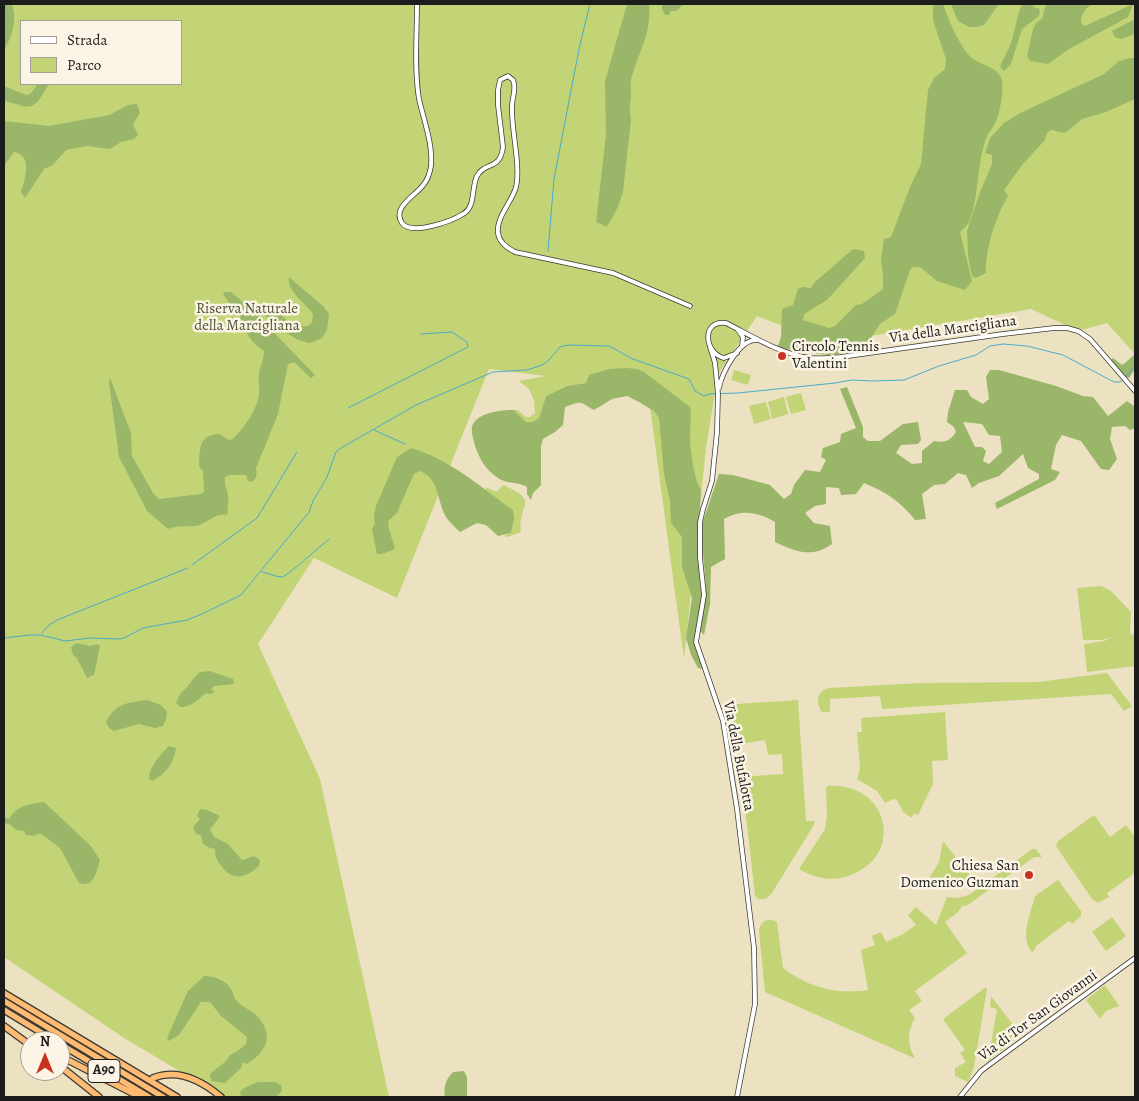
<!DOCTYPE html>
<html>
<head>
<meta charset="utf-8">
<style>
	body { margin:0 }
	#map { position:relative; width:1139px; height:1101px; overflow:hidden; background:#ece2c1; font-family:Alegreya,serif }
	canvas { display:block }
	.frame { position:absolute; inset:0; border:5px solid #1c1c1c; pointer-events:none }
	.legend { position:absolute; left:20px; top:20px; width:162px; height:65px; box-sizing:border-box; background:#fcf5e5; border:1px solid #a29e95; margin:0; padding:6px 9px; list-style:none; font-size:15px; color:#1c1c1c }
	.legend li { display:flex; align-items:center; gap:10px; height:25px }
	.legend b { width:25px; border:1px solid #a29e95 }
	.north { position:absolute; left:20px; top:1031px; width:50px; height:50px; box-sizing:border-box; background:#fcf5e5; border:1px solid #a29e95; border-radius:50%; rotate:0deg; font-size:14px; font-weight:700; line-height:20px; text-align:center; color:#1c1c1c }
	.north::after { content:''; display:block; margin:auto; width:18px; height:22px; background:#c8321e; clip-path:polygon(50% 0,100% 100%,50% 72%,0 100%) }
</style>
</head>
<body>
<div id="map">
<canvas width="1139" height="1101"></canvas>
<div class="frame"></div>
<ul class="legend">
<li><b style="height:6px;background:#fff"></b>Strada</li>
<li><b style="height:14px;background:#c3d477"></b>Parco</li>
</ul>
<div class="north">N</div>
</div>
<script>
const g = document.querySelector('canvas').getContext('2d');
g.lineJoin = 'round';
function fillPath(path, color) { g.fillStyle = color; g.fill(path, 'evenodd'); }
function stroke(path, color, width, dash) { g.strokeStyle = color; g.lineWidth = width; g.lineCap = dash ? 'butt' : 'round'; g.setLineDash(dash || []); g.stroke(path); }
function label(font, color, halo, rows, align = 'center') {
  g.font = font + ' Alegreya,serif'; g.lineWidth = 5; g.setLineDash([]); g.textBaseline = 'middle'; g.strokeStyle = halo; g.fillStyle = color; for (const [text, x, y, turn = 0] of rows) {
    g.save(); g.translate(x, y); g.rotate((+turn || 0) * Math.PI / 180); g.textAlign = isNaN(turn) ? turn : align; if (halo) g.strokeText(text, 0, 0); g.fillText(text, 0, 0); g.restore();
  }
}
fillPath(new Path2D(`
	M 4,4 L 1135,4 L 1135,354 L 1107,323 L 1078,331 L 1031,309 L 853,339 L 807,335 L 757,316 L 718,374 L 706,448 L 684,659 L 649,400 L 587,383 L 567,386 L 546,396 L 539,418 L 533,423 L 526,422 L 514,410 L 518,410 L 526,417 L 530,417 L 535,413 L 534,400 L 529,389 L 519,381 L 546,376 L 489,369 L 397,598 L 314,558 L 258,644 L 320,779 L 389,1097 L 223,1097 L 124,1038 L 4,957 ZM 21,21 L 181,21 L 181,84 L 21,84 Z
	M 734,370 L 751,375 L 748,385 L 731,380 Z
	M 801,393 L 806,410 L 791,414 L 786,397 Z
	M 784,397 L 788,414 L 772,419 L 768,402 Z
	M 766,402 L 771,419 L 754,424 L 749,406 Z
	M 503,485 C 542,502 517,504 521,532 L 507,537 L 504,536 L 511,533 L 513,510 L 484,490 L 487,488 L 497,492 Z
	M 1101,586 L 1111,591 L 1131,612 L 1130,634 L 1135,635 L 1135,666 L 1087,672 L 1084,644 L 1104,641 L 1112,637 L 1102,640 L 1083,640 L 1077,588 Z
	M 1107,673 L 1132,706 L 1124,711 L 1111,694 L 882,709 L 880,696 L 830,699 L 830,712 L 822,712 C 815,703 817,691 829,688 L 922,683 L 1038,682 Z
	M 798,700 L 806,821 L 815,821 L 812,828 L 772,893 L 766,899 L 759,899 L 755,896 L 747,824 L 739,777 L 783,774 L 782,754 L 768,755 L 765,740 L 734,745 C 731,733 721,709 736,704 Z
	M 945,712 L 948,760 L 932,761 L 933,784 L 918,815 L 914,813 L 912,818 L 903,812 L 897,800 L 893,799 L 885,803 L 877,791 L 857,779 L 860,769 L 857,732 L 862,732 L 861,718 Z
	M 828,786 C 888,782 906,854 851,875 C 834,882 816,879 799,869 L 825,829 L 827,816 L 826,788 Z
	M 1094,815 L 1110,837 L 1126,825 L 1135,837 L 1135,873 L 1107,893 L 1109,897 L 1098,903 L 1092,899 L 1056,846 L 1058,841 Z
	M 943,841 L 974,880 C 955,893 949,888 930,877 L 939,862 Z
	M 1032,849 L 1036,849 L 1042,857 L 1034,857 L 968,905 L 962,906 L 958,912 L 945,922 L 967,953 L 915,991 L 922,1001 L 909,1010 L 915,1018 C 907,1031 907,1045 915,1058 L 914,1058 L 765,992 L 759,931 C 760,921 769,917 777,922 L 783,968 C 808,987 836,995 868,990 L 861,950 L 875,945 L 872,936 L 881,932 L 886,942 L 903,934 L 916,925 L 908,915 L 916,907 L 936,925 L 947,897 L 958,898 L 969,895 Z
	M 1058,880 L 1081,911 L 1081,916 L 1072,924 L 1069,921 L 1036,946 L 1035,949 L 1032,952 C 1019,937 1031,913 1035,896 Z
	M 1112,917 L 1126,936 L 1106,951 L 1092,932 Z
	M 1105,985 L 1119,1006 L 1106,1011 L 1100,1019 L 1086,1000 Z
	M 986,987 L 987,989 L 974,1067 L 968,1082 L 955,1076 L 955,1068 L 966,1062 L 960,1053 L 965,1050 L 943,1019 Z
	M 991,996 L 1021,1035 L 987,1062 L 982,1059 L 983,1049 L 990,1050 L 997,1009 L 990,1007 Z`), '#c3d477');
fillPath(new Path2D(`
	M 4,4 L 12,4 C 17,22 13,34 4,50 Z
	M 627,4 L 649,4 C 652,34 638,52 631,80 C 630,85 631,90 631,96 C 630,105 629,110 631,119 L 623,192 L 618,207 L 607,227 L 596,222 L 606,135 L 605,81 Z
	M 662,4 L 684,4 L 676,11 L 671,11 L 669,15 L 665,15 L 662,9 Z
	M 933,4 L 943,4 C 948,19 960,48 972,58 C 981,66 998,66 1002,80 C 1004,88 1000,114 996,121 C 994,126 991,130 988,134 C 976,162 980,192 970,220 C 968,225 964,228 960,232 L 972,281 L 965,290 L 937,281 L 920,267 L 913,267 L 910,270 L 895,314 L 880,324 L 864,349 L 850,353 L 827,355 L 785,349 L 778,346 L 781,337 L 782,309 L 793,305 L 798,289 L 803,287 L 811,288 L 814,283 L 853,249 L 864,251 L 865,258 L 827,300 L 804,314 L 803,320 L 829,328 L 835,326 L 856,305 L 862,304 L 883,289 L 883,275 L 881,260 L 884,239 L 891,237 L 910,187 L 921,164 L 928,90 L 934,78 L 945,69 L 946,59 L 933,20 Z
	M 951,4 L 966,5 L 999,4 L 984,25 L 977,27 L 969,27 L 958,21 Z
	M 1022,4 L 1034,4 L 1033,7 L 1040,9 L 1039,16 L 1022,29 L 1011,64 L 1004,71 L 1000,67 C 1002,60 1006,55 1009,48 C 1015,34 1016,18 1022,4 Z
	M 1046,4 L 1092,4 C 1085,9 1081,14 1081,23 L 1085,26 L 1133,4 L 1128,17 L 1069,49 L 1048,64 L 1030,61 L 1027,56 L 1033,29 L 1036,23 L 1042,19 Z
	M 1135,19 L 1135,34 L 1121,39 L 1115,37 L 1112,31 Z
	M 1130,58 L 1135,58 L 1135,99 L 1106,112 L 1082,119 L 1065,133 L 1051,130 L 1047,133 L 1045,140 L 1022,165 L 1004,190 L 1008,196 C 996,216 985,249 986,273 L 975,278 L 972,276 L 968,256 L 967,231 L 980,192 L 992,164 L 992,155 L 985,153 L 990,138 L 1004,123 L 1020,113 L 1104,74 L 1119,61 Z
	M 38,84 L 49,84 C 41,96 36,112 19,105 C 14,103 9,103 4,100 L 4,86 L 26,95 L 30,94 Z
	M 137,104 L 140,113 L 133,124 L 138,135 L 134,139 L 121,142 L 110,149 L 87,146 L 66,150 L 53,165 L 44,169 L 25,198 L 21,192 C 25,179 33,155 14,152 L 4,166 L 4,121 L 49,126 L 109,115 L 128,105 Z
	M 289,277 L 324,307 L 329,314 L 327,330 L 322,338 L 313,342 L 309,343 L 298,340 L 285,332 L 276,323 L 262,314 L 261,311 L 263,308 C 281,309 290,329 308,326 L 312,322 L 313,314 C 306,303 286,291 289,277 Z
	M 225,292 L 231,292 L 254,312 L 315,375 L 311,378 L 294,362 L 288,364 L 278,414 L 256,468 C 257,475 257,478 252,482 L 248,481 L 246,475 L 230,475 L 225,477 C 224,485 227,488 228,495 C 229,501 227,507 228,513 L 226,515 C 215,513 206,524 196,526 C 186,527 178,525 168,529 L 147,511 L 119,457 L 109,383 L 110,378 L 131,433 L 132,456 L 153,493 L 159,499 L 201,494 L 204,492 L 203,471 L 199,466 C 200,448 198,435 220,434 L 227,439 L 231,440 C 243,431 258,408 259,394 C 260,387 258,381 259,374 C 260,366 264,360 264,351 C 249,341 242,328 239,310 C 231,306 228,301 223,294 Z
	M 1135,354 L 1135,369 L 1129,378 L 1124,376 L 1111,360 L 1113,358 L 1122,365 L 1125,363 Z
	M 626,368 L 637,369 L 644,372 L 690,407 C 692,417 690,426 690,435 C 690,450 694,479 701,490 L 698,540 L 703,595 L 695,640 L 703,669 L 698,668 L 691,655 L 686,638 L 692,598 L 682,567 L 682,537 L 671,523 L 670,501 L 664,474 L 659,418 L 654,411 L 639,402 L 627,396 L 612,399 L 594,410 C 580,402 583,400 565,407 L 563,425 L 555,432 L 543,439 L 541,446 L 541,485 L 533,493 L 531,500 L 527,494 L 527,487 C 515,480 507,486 494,475 C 484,467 479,457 475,446 C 474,440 471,433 472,427 C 476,412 502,410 514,410 L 526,422 L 533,422 L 539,418 L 546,396 L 567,386 L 586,383 L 589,375 L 609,369 Z
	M 990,370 L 999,370 L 1056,386 L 1083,396 L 1093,397 L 1108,416 L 1127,401 L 1134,406 L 1135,428 L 1130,430 L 1125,426 L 1112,427 L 1110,439 L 1117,459 L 1109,470 L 1101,469 L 1081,441 L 1062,435 L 1056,445 L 1051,469 L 1060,472 L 1055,480 L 997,509 L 995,503 L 1039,479 L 1039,474 L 1028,468 L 1023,454 L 999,476 L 979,483 L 972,488 L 966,475 L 958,473 L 945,484 L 934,485 L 922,494 L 926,519 L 915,520 C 901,502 885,491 864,483 L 856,494 L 841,495 L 839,488 L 826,487 L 826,504 L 815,506 L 805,513 L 814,523 L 830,526 L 832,544 C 811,559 795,551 775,542 L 775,522 C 758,512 742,509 724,519 L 725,559 L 711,567 L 710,604 L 704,635 L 700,631 L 705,601 L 706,586 L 702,543 L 703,521 L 719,474 L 733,475 L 770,485 L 784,499 L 791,494 L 794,485 L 805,470 L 820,472 L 826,460 L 821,457 L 823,448 L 840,442 L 841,434 L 856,428 L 840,389 L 847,387 L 863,427 L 863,437 L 868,441 L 880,441 L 903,424 L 918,422 L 921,440 L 918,444 L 901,445 L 896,453 L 912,464 L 922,463 L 922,451 L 934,441 C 945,443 950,441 956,432 L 954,427 L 947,422 L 948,412 L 955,390 L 967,390 L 971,397 L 983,404 L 989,399 L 986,377 ZM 963,422 L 982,424 L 989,435 L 1000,436 L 1002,452 L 989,464 L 983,461 L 986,451 L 982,447 L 975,447 Z
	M 411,448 C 449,459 481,487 513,510 L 514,519 L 511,533 L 498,536 L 486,525 L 477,523 L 460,532 C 455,527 449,522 446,517 C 437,501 439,477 419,471 L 414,474 L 397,513 L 388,521 L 389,529 L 395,549 L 382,554 L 377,554 L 372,529 L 375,524 L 374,516 L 376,506 L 397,457 Z
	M 77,643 L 90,646 L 97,644 L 100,646 L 94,675 L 87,678 L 77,658 L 73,655 L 71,647 Z
	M 210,671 L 233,679 L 234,684 L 214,686 L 211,689 L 215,692 L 210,694 L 206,693 C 197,700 192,707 180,707 L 176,703 L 180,694 L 188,686 L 193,679 L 200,672 Z
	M 147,700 L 161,705 L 167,712 L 166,719 L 163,726 L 155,728 L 139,724 L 114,731 L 109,728 L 106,722 C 116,702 128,703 147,700 Z
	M 169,746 L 176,748 C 174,763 166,774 152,781 L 149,779 C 149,767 161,754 169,746 Z
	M 44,802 L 91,846 L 100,860 C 96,872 95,888 79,883 L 60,848 L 40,833 L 34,836 L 26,835 L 24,831 L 16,830 L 11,825 L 4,823 L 4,817 L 9,819 C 17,805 30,804 44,802 Z
	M 200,809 L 207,810 L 220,816 L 210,830 L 214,837 L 228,844 L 242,860 L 254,856 L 260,860 L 259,866 C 247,877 234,882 222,867 C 217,860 215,858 215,849 L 210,848 L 203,844 L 201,835 L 196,834 L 193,827 L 200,819 L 197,816 Z
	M 204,976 C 216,976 228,981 233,993 C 234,995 234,998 236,1000 C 240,1006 249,1009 255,1014 C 275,1033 268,1051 247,1064 L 243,1062 L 241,1068 L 225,1083 L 211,1081 L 210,1074 L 226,1061 L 230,1055 L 239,1050 L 246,1044 L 247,1037 L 221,1016 L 210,1002 L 201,1002 L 179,1035 L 169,1041 L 167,1038 L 188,991 Z
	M 464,1071 L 467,1077 L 467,1097 L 445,1097 C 443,1087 446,1079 453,1072 Z
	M 258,1082 L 275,1082 L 281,1085 L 282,1091 L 276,1097 L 241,1097 L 240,1092 L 244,1088 Z`), '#9ab668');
stroke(new Path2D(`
	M 548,251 L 554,179 L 579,49 L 590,4
	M 1126,377 L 1135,365
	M 348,408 L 468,347 L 467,342 L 452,332 L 421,334
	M 374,430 L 405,444
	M 192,565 L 257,518 L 297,452
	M 262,572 C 268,573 276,577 282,577 C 286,577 322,545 329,539
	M 42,633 L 49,625 L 57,620 L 188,568
	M 4,638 L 30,635 L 41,635 L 65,641 L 90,638 L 119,639 L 124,638 L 143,628 L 187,620 L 202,614 L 241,595 L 309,512 L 313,501 L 327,477 L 336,452 L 341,448 L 416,405 L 493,372 L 527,370 L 542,365 L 548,361 L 560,347 L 568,345 L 609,346 L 633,359 L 689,379 L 695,391 L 704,396 L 709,394 L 738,393 L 835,383 L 852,380 L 872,381 L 904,380 L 939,366 L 976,355 L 990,346 L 1003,344 L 1027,346 L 1063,355 L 1114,382 L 1120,382 L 1123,380`), '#4baaca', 1);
const tertiary = new Path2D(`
	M 417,4 C 417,35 414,68 419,99 C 424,121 433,144 431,166 C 430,172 428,179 424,184 C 417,195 391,207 402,223 C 411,236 452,221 463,214 C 476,207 471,188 477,176 C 485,161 500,171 503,147 L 498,105 L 498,90 L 500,80 L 508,76 L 513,80 C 517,89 512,97 512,106 C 511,130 521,165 516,187 C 512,202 496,217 498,233 C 499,242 507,248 515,252 L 613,273 L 690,306
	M 738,330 L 743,337 L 742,346
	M 710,347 L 715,363 L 718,394 L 717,432 L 712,481 L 703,509 L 700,522 L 700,558 L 704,595 L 696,642 L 723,721 L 737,809 L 754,948 L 755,1004 L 737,1097
	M 737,353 L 724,358 C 705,354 700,320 726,323 C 752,336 780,354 810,358 C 820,359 831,358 841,357 L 1003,334 L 1054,328 L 1067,328 L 1078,331 L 1090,339 L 1135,391
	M 719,388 C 722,373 739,339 757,340
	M 960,1097 L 981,1071 L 993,1062 L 1135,958`);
const motorway = new Path2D(`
	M 4,993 L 177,1097
	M 4,1001 L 163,1097
	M 4,1010 L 55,1041
	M 4,1026 L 30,1045
	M 60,1044 L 149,1097
	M 60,1056 L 140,1097
	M 60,1066 L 99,1097
	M 153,1078 C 178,1068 202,1081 221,1097`);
stroke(tertiary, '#3b3a35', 5.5);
stroke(motorway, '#3b3a35', 8);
stroke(tertiary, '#fff', 4);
stroke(motorway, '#ffbb71', 5.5);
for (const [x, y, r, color] of [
	[782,356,5,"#c8321e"],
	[1029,875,5,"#c8321e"]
]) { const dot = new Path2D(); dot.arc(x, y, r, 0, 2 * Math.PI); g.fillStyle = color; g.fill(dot); stroke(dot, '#fcf5e5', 2); }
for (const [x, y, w] of [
	[104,1071,32]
]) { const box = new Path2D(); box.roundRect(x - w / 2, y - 11.5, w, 23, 4); g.fillStyle = '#fcf5e5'; g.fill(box); stroke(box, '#1c1c1c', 1); }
label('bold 14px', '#1c1c1c', null, [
	["A90",104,1071]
]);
label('15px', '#4e5337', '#fcf5e5', [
	["Riserva Naturale",247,309],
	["della Marcigliana",247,326]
]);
label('15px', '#1c1c1c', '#fcf5e5', [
	["Via della Marcigliana",953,330,-8],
	["Via della Bufalotta",738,756,79],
	["Via di Tor San Giovanni",1038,1016,-36]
]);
label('15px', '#1c1c1c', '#fcf5e5', [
	["Circolo Tennis",792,347],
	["Valentini",792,364],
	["Chiesa San",1019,866,"right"],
	["Domenico Guzman",1019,883,"right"]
], 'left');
</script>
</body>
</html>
